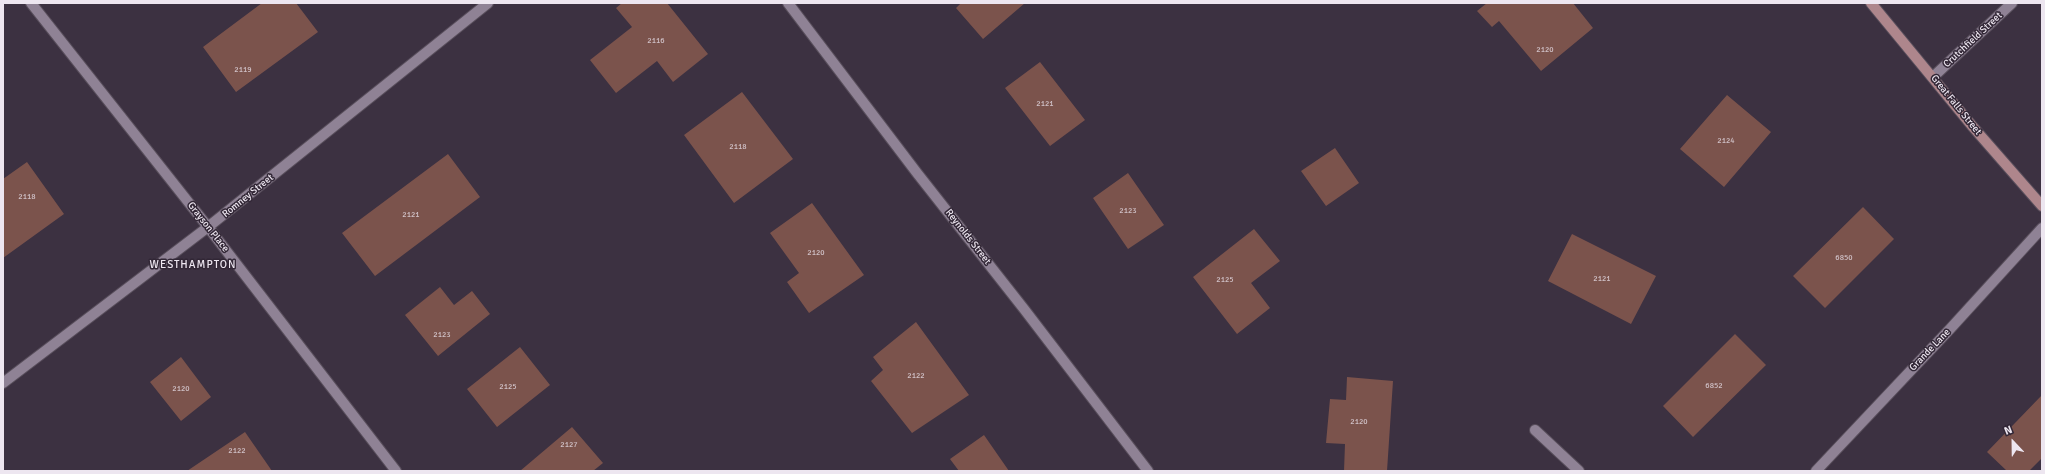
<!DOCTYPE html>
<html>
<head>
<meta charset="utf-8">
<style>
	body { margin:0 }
	#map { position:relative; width:2045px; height:474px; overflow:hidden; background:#3c3141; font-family:Signika,sans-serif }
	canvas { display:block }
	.frame { position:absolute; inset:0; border:4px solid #ede6f0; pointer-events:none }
	.north { position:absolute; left:1993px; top:422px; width:40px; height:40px; -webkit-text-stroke:3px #322736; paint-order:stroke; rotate:338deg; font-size:11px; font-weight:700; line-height:16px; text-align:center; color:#ede6f0 }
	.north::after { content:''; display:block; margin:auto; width:14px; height:18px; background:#ede6f0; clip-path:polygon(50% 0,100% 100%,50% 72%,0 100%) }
</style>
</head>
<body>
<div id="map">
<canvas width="2045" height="474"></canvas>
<div class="frame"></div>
<div class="north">N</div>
</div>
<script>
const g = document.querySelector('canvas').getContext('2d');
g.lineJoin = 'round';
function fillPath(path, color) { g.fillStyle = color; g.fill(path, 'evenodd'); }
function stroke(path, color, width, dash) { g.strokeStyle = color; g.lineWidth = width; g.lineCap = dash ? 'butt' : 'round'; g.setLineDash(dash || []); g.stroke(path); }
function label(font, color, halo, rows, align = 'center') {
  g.font = font + ' Signika,sans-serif'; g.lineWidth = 3; g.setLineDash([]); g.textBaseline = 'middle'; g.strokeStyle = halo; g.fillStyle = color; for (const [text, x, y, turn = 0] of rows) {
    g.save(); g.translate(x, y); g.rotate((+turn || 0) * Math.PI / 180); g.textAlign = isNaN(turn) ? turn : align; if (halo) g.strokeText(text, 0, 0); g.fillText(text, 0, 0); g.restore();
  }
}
fillPath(new Path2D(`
	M 262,3 L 296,3 L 318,32 L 236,92 L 203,47 Z
	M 622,3 L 667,3 L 708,54 L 673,82 L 657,61 L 616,93 L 590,60 L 632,27 L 616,8 Z
	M 961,3 L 1025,3 L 983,39 L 956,8 Z
	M 1487,3 L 1573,3 L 1593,28 L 1541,71 L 1499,21 L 1492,27 L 1477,11 Z
	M 1040,62 L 1085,120 L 1050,146 L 1005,88 Z
	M 742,92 L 793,159 L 734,203 L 684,135 Z
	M 1727,95 L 1771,132 L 1724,187 L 1680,149 Z
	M 1335,148 L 1359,183 L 1326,206 L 1301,171 Z
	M 448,154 L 480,197 L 375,276 L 342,233 Z
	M 27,162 L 64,214 L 3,258 L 3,179 Z
	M 1128,173 L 1164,225 L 1128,249 L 1093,198 Z
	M 812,203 L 864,275 L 809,313 L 787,282 L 799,273 L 770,233 Z
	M 1863,207 L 1894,239 L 1825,308 L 1793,276 Z
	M 1254,229 L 1280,261 L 1251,283 L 1270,308 L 1237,334 L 1193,277 Z
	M 1572,234 L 1656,276 L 1631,324 L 1548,281 Z
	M 440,287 L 454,305 L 472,291 L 490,314 L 438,356 L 405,315 Z
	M 916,322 L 969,395 L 912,433 L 871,381 L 883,370 L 873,357 Z
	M 1735,334 L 1766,365 L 1693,437 L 1663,406 Z
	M 520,347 L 550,385 L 497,427 L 467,389 Z
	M 181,357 L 211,397 L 181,421 L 150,382 Z
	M 1347,377 L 1393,381 L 1387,471 L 1344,471 L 1345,444 L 1326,443 L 1330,399 L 1346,400 Z
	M 2042,395 L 2042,458 L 2029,471 L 2007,471 L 1987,452 Z
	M 572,427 L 603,463 L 593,471 L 520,471 Z
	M 245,432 L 272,471 L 187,471 Z
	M 984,435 L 1009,471 L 959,471 L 950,459 Z`), '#7b534c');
const street = new Path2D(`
	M 31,3 L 208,227 L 396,471
	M 788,3 L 917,173 L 1024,309 L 1148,471
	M 1933,77 L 2012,3
	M 3,383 L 208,227 L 488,3
	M 1535,430 L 1579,471
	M 1816,471 L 1950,329 L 2042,228`);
const secondary = new Path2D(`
	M 1871,3 L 1973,127 L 2042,206`);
stroke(street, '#584e5b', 12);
stroke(secondary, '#584e5b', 12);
stroke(street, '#8f8295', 10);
stroke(secondary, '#ae868c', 10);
label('8px', '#d0c1c7', null, [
	["2116",656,41],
	["2120",1545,50],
	["2119",243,70],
	["2121",1045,104],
	["2124",1726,141],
	["2118",738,147],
	["2118",27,197],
	["2123",1128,211],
	["2121",411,215],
	["2120",816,253],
	["6850",1844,258],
	["2121",1602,279],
	["2125",1225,280],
	["2123",442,335],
	["2122",916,376],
	["6852",1714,386],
	["2125",508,387],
	["2120",181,389],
	["2120",1359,422],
	["2127",569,445],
	["2122",237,451]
]);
label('10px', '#ede6f0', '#322736', [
	["Crutchfield Street",1973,40,-43],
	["Great Falls Street",1956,105,51],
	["Romney Street",248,196,-39],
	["Grayson Place",208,227,52],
	["Reynolds Street",968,237,52],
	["Grande Lane",1930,350,-46]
]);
g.letterSpacing = '1px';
label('11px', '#ede6f0', '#322736', [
	["WESTHAMPTON",193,265]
]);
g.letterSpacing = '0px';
</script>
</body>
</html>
